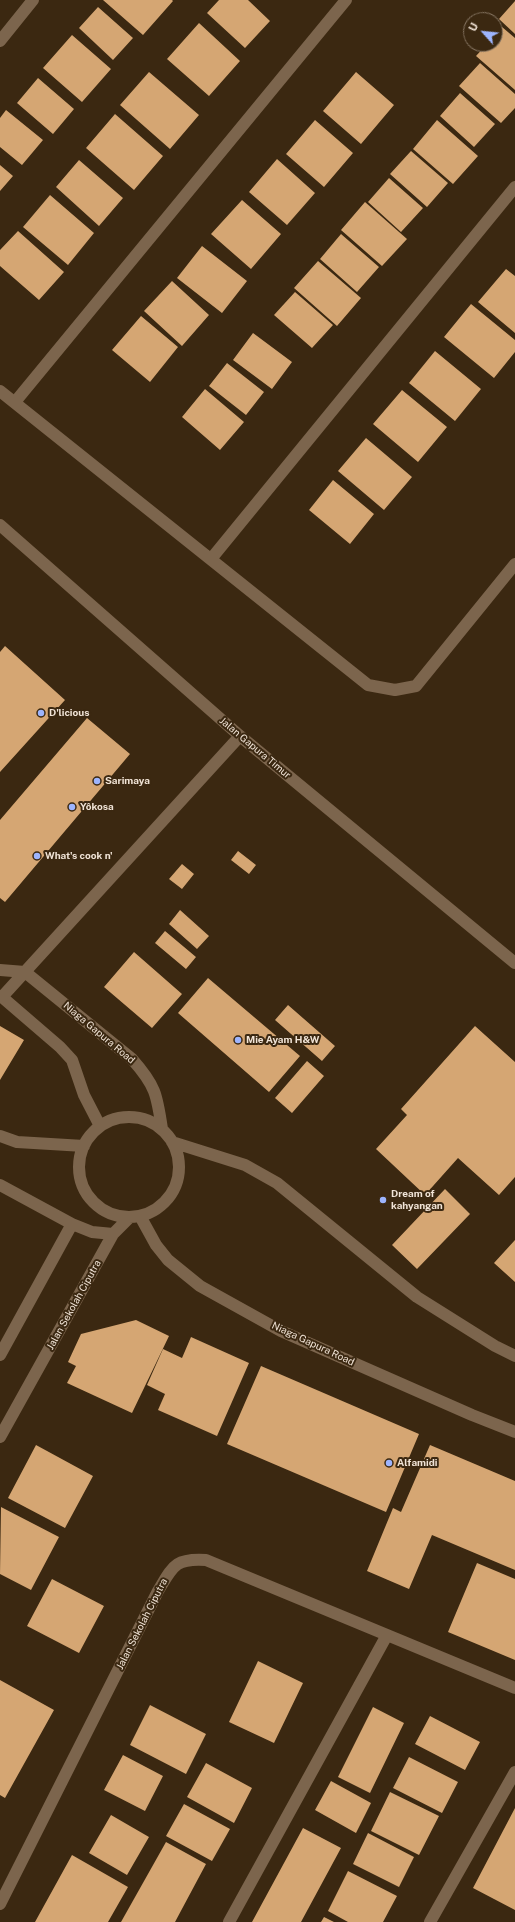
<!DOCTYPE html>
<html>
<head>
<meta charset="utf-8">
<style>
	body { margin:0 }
	#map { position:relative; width:515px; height:1922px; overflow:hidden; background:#3b2811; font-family:"Public Sans",sans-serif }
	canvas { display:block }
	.north { position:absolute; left:463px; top:12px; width:40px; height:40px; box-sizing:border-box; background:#3b2811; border:1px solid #847360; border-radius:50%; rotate:297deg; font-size:11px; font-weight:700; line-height:16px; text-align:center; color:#f1e4d7 }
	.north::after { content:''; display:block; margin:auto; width:14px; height:18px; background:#9db4fd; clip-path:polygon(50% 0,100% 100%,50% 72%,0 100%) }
</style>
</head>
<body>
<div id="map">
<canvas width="515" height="1922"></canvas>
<div class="north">U</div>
</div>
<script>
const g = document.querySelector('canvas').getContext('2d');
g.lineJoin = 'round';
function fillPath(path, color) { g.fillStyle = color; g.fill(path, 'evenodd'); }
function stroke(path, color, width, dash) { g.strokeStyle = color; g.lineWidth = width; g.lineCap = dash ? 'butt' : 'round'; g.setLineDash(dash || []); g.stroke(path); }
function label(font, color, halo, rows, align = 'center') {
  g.font = font + ' "Public Sans",sans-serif'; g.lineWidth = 4; g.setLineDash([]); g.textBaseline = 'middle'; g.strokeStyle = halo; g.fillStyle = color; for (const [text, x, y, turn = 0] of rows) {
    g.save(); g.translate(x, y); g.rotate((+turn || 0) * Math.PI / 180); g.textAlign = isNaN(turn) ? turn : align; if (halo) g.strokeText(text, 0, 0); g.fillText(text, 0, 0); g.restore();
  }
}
fillPath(new Path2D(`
	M 103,0 L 172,0 L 173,1 L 143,35 Z
	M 219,0 L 248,0 L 270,21 L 245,48 L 207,13 Z
	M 515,1 L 515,34 L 499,19 Z
	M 98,7 L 133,38 L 113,60 L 79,28 Z
	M 199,23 L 240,61 L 209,96 L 167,59 Z
	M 502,27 L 515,38 L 515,90 L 476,56 L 487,44 L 495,44 L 495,35 Z
	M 72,35 L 111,69 L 82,102 L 43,68 Z
	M 480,63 L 515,94 L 515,108 L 501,123 L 459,86 Z
	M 149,72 L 199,115 L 170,149 L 120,105 Z
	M 356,72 L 394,105 L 361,144 L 323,111 Z
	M 38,78 L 74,109 L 53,134 L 17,103 Z
	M 460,93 L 495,124 L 474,147 L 440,116 Z
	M 6,110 L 43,140 L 22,165 L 0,147 L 0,118 Z
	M 115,114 L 163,156 L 134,190 L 86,148 Z
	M 315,120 L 353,153 L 324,187 L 286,154 Z
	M 437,120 L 478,156 L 453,184 L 413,149 Z
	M 411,151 L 448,183 L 427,207 L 390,174 Z
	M 277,159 L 315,193 L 287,225 L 249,192 Z
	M 79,160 L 123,198 L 99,226 L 56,187 Z
	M 0,165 L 13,176 L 0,191 Z
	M 389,178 L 423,208 L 401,232 L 368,202 Z
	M 50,195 L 94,233 L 68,265 L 23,227 Z
	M 242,200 L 281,234 L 251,269 L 211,234 Z
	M 365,202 L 407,239 L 382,266 L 341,230 Z
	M 18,231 L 64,272 L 39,300 L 0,266 L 0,250 Z
	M 341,234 L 379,267 L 357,292 L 320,259 Z
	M 202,246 L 247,281 L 222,313 L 177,278 Z
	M 318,261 L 361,298 L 337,326 L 294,288 Z
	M 506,269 L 515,276 L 515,333 L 478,302 Z
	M 172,281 L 209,315 L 182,346 L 144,311 Z
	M 295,292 L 333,325 L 312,348 L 274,315 Z
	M 471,304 L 515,340 L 515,352 L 494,378 L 444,337 Z
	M 141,316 L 178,347 L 150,382 L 112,350 Z
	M 253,333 L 292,362 L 272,389 L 233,360 Z
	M 435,351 L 481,389 L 455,421 L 409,383 Z
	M 227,363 L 264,392 L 246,415 L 209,386 Z
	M 205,389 L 244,422 L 220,450 L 182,417 Z
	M 402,390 L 447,427 L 418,462 L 373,424 Z
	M 366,438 L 412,477 L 384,510 L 338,471 Z
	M 333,480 L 374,514 L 350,544 L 309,510 Z
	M 5,646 L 65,700 L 0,772 L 0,652 Z
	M 87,718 L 130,754 L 5,902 L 0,898 L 0,820 Z
	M 238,851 L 256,865 L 249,874 L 231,860 Z
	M 182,864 L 194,874 L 182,889 L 169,879 Z
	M 180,910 L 209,936 L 197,949 L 169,924 Z
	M 165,931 L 196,957 L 186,969 L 155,943 Z
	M 134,952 L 182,994 L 152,1028 L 104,987 Z
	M 208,978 L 300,1056 L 269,1092 L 178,1013 Z
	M 288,1005 L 335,1046 L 322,1061 L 275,1020 Z
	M 0,1026 L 24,1040 L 0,1080 Z
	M 475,1026 L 515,1062 L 515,1177 L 499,1195 L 458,1158 L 425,1195 L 376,1149 L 407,1115 L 401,1109 Z
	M 307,1061 L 324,1076 L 292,1113 L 275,1098 Z
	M 445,1189 L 470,1214 L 417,1269 L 392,1245 Z
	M 515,1240 L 515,1282 L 494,1263 Z
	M 136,1320 L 169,1336 L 132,1413 L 67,1383 L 76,1366 L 68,1362 L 81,1334 Z
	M 191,1337 L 249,1363 L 217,1436 L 158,1410 L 165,1394 L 147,1385 L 163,1349 L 182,1358 Z
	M 261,1366 L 419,1434 L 386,1512 L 227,1444 Z
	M 36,1445 L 93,1476 L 65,1528 L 8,1498 Z
	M 430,1445 L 515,1481 L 515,1570 L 432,1535 L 409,1589 L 367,1571 L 393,1508 L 401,1512 Z
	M 1,1507 L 59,1537 L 31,1590 L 0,1574 Z
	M 477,1563 L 515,1579 L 515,1660 L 448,1632 Z
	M 52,1579 L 104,1606 L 79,1653 L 27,1626 Z
	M 258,1661 L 303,1683 L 274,1743 L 229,1722 Z
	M 0,1680 L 54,1710 L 5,1798 L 0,1795 Z
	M 150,1705 L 206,1734 L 186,1774 L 130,1745 Z
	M 373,1707 L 404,1723 L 370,1793 L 338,1777 Z
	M 430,1716 L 480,1742 L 465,1770 L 415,1744 Z
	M 123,1755 L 163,1776 L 145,1811 L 104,1790 Z
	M 409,1757 L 458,1782 L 442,1813 L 393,1788 Z
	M 206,1763 L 252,1788 L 234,1823 L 187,1797 Z
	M 331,1781 L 371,1803 L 356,1833 L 315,1810 Z
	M 390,1792 L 439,1816 L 419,1855 L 371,1831 Z
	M 184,1804 L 230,1829 L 212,1861 L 166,1836 Z
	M 515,1808 L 515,1910 L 473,1888 Z
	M 111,1815 L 149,1837 L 127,1875 L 89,1853 Z
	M 303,1828 L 341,1848 L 301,1922 L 252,1922 Z
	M 368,1833 L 414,1857 L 399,1887 L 353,1864 Z
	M 166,1842 L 206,1864 L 175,1922 L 121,1922 Z
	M 72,1855 L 128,1887 L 108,1922 L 35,1922 Z
	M 348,1871 L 397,1896 L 383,1922 L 348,1922 L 328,1911 Z
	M 324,1917 L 334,1922 L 321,1922 Z`), '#d5a673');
stroke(new Path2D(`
	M 0,41 L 33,0
	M 0,391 L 368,685 L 395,690 L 416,686 L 515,564
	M 15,402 L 346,0
	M 0,525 L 240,736 L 515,963
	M 211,559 L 515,187
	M 0,970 L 25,972
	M 25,972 L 132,1059 C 156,1086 157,1095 162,1129
	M 2,997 L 240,736
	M 2,997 L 60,1047 L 72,1060 L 84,1095 L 100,1126
	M79 1167a50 50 0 1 1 100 0a50 50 0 1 1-100 0Z
	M 0,1136 L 17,1142 L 84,1146
	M 172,1142 L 245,1165 L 277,1183 L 417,1297 L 495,1346 L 515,1356
	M 0,1185 L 72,1224 L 92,1232 L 113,1234
	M 140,1216 L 156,1245 L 168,1260 L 200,1286 L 281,1331 L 472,1415 L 515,1432
	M 0,1355 L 72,1224
	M 0,1437 L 113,1234 L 129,1218
	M 0,1904 L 158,1591 C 173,1566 175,1558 206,1560 L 515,1688
	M 229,1922 L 387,1635
	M 430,1922 L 515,1772`), '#7c654d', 12);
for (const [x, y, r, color] of [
	[41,713,4,"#9db4fd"],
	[97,781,4,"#9db4fd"],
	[72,807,4,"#9db4fd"],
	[37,856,4,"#9db4fd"],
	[238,1040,4,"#9db4fd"],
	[383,1200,4,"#9db4fd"],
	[389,1463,4,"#9db4fd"]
]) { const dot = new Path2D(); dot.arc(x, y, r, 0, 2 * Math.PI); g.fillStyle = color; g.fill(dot); stroke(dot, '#3b2811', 1.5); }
label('bold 10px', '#f1e4d7', '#3b2811', [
	["D'licious",49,713],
	["Sarimaya",105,781],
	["Yôkosa",80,807],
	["What's cook n'",45,856],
	["Mie Ayam H&W",246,1040],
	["Dream of",391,1194],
	["kahyangan",391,1206],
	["Alfamidi",397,1463]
], 'left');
label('10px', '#f1e4d7', '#3b2811', [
	["Jalan Gapura Timur",255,748,40],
	["Niaga Gapura Road",99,1033,40],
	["Jalan Sekolah Ciputra",74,1305,-61],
	["Niaga Gapura Road",313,1344,25],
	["Jalan Sekolah Ciputra",142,1624,-63]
]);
</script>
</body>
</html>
